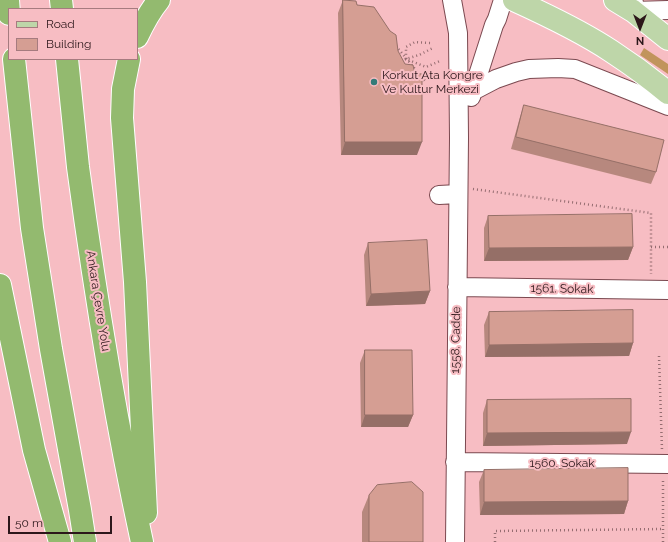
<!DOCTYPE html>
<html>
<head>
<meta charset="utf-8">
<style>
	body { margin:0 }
	#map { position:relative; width:668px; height:542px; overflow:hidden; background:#f7bdc3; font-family:Raleway,sans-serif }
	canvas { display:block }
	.legend { position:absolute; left:8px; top:8px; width:130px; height:52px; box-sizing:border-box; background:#f7bdc3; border:1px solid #a67b7f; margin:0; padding:5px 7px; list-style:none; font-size:12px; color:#2c171a }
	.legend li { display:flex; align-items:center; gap:8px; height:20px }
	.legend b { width:20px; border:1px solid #a67b7f }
	.north { position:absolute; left:620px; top:8px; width:40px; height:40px; -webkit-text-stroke:3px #f7bdc3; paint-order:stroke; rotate:180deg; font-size:11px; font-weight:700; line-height:16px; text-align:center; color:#2c171a }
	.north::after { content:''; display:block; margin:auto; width:14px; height:18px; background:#2c171a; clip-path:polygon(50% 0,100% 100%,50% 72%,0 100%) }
	.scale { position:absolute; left:8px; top:516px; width:104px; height:18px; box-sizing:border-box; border:2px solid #2c171a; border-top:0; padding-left:5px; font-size:12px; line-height:14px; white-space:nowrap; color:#2c171a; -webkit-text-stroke:3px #f7bdc3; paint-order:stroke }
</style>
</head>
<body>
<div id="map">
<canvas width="668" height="542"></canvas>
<ul class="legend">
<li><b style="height:5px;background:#bed6a9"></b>Road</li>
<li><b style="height:11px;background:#d59e93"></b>Building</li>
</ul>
<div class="north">N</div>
<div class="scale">50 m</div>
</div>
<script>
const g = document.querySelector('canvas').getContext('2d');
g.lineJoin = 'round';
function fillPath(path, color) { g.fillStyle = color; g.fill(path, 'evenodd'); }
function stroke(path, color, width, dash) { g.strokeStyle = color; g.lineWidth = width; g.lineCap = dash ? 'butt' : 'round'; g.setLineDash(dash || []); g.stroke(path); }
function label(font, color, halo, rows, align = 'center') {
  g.font = font + ' Raleway,sans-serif'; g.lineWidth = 4; g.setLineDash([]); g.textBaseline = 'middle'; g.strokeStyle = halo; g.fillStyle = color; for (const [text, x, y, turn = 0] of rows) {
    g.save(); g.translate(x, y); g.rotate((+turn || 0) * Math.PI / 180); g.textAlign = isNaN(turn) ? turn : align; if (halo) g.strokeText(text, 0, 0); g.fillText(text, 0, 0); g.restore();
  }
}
fillPath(new Path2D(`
	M 644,48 L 668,64 L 668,74 L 640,55 Z`), '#c1945c');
const minor = new Path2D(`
	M 452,0 L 458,33 L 459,138 L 455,542
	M 634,3 L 633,11 L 668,10
	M 473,91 L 496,79 L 516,72 L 529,69 L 558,68 L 575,69 L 668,106
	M 471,97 L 494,25 L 497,19 L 503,0
	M 439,195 L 458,194
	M 457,287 L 668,290
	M 455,462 L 668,464`);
const major = new Path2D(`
	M 514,0 C 547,15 581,31 611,51 C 631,64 650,78 668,93
	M 615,0 L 633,11 L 668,39`);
const highway = new Path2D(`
	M 8,0 L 9,14
	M 61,0 L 62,9
	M 137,37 C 143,24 150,11 159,0
	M 14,59 L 32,228 L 51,349 L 80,510 L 85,542
	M 67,59 C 71,95 74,131 78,167 C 95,293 115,418 142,542
	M 129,59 L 123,89 L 122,118 L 135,282 L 146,513
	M 0,285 L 34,450 L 60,542`);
stroke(minor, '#7b4950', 20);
stroke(major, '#fff', 24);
stroke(highway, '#fff', 24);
stroke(new Path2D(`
	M 430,43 L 415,42 L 406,47 L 406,59 L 419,55 L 433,48
	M 396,46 L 425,81
	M 401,61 L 406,59 L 426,67 L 440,61
	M 473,189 L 651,213 L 651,274
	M 651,247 L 668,247
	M 659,356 L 662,450
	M 495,542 L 495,531 L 663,529
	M 663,542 L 663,479`), '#956d71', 2.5, [1, 3]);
stroke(minor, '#fff', 18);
stroke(major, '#bed6a9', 22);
stroke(highway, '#93ba6f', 22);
fillPath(new Path2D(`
	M 343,0 L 357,5 L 390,31 L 417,155 L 341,155 L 338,13 Z
	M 524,105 L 656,172 L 651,184 L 511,149 L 520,117 Z
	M 488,216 L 633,247 L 628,260 L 484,261 L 484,228 Z
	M 368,243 L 430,291 L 425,304 L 366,306 L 364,255 Z
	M 489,312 L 633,343 L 629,356 L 485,357 L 484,325 Z
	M 365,350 L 413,415 L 408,427 L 361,427 L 360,363 Z
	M 487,400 L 627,444 L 483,446 L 483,413 Z
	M 484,470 L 628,501 L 624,514 L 480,515 L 479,482 Z
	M 369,495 L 423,542 L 362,542 L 362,512 Z`), '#b7887e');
fillPath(new Path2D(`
	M 345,142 L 422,142 L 417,155 L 341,155 Z
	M 633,247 L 628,260 L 484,261 L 489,248 Z
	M 430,291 L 425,304 L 366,306 L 371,294 Z
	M 633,343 L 629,356 L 485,357 L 489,345 Z
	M 365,415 L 413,415 L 408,427 L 361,427 Z
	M 631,432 L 627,444 L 483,446 L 487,433 Z
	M 628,501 L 624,514 L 480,515 L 484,502 Z`), '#956f67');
const building = new Path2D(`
	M 343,0 L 356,1 L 357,5 L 374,7 L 390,31 L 396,35 L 398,51 L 405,64 L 413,65 L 415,74 L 422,74 L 422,142 L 345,142 Z
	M 524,105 L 664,140 L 656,172 L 516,137 Z
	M 632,214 L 633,247 L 489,248 L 488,216 Z
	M 427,240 L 430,291 L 371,294 L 368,243 Z
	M 633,310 L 633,343 L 489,345 L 489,312 Z
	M 365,350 L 412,350 L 413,415 L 365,415 Z
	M 631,399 L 631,432 L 487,433 L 487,400 Z
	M 628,468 L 628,501 L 484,502 L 484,470 Z
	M 412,482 L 423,492 L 423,542 L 369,542 L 369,495 L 377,485 Z`);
fillPath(building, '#d59e93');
stroke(building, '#956f67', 1);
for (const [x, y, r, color] of [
	[374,82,4,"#337b78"]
]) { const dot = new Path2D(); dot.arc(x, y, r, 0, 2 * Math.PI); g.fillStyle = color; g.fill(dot); stroke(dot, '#f7bdc3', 1.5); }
label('12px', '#2c171a', '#f7bdc3', [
	["Korkut Ata Kongre",382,75],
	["Ve Kultur Merkezi",382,89]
], 'left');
label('12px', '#2c171a', '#f7bdc3', [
	["1561. Sokak",562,289,1],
	["Ankara Çevre Yolu",98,301,81],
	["1558. Cadde",456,340,-89],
	["1560. Sokak",562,463]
]);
</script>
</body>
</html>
